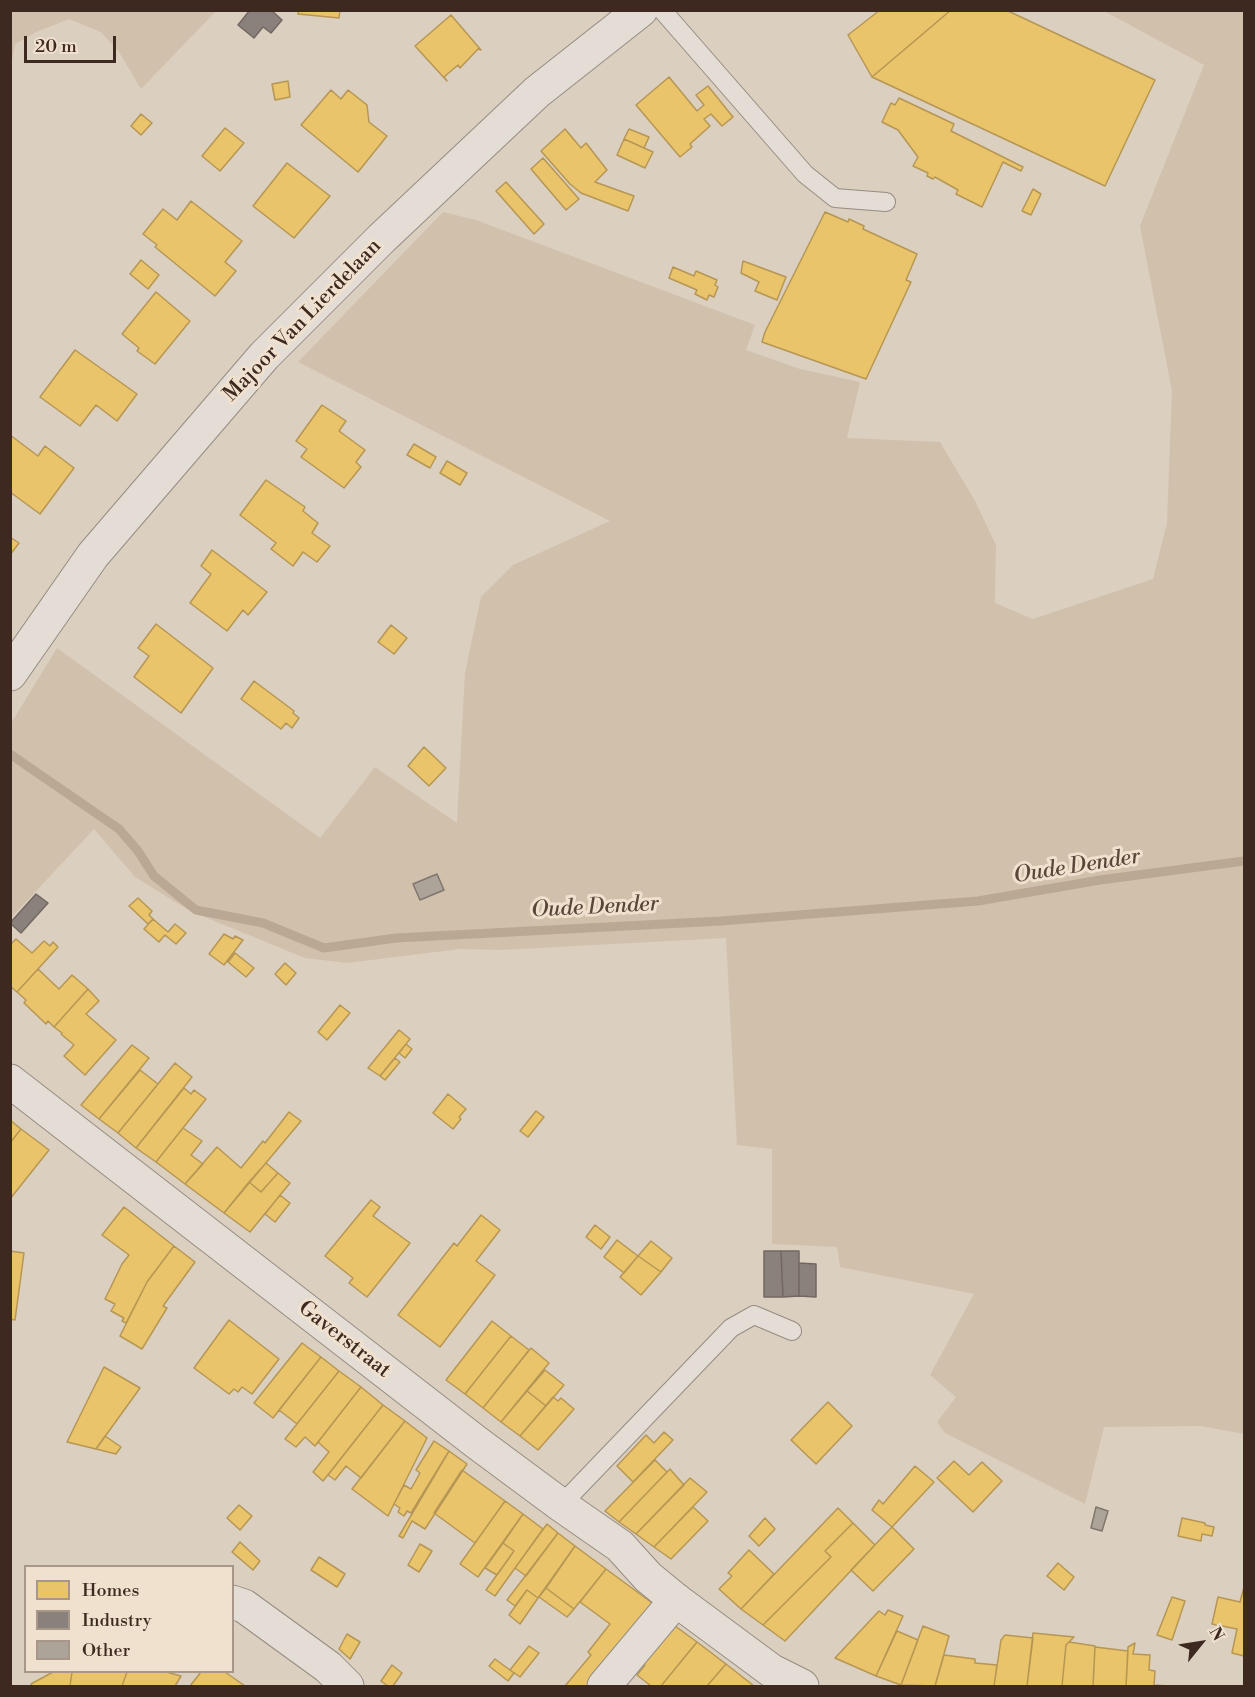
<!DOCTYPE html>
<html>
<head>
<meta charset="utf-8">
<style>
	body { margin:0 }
	#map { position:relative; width:1255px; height:1697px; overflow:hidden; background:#dbcfbf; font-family:"Libre Bodoni",serif }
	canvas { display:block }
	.frame { position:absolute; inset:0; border:12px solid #3e2921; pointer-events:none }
	.legend { position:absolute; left:24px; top:1565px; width:210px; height:108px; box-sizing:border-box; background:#efe1ce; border:2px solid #a89789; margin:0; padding:8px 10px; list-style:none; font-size:18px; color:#3e2921 }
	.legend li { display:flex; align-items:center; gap:12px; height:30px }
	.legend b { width:30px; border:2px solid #a89789 }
	.north { position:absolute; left:1171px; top:1613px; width:60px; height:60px; -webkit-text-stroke:4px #efe1ce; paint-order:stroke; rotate:60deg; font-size:16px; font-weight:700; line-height:24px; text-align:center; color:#3e2921 }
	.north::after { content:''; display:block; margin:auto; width:21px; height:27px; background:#3e2921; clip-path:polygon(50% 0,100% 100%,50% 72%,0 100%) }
	.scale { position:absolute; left:24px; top:36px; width:92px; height:27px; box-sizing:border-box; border:3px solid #3e2921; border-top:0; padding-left:8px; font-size:18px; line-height:21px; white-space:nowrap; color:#3e2921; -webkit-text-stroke:4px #efe1ce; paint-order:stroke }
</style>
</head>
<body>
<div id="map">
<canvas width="1255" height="1697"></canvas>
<div class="frame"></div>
<ul class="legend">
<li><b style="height:16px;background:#e9c46a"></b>Homes</li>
<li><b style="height:16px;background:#8a817c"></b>Industry</li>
<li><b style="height:16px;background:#ada499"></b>Other</li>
</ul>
<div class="north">N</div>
<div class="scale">20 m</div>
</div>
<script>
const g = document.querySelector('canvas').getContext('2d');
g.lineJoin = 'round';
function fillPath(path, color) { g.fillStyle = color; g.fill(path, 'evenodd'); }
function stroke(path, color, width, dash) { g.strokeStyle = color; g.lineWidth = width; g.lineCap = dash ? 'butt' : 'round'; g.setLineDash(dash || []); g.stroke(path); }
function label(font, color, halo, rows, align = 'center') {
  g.font = font + ' "Libre Bodoni",serif'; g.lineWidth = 6; g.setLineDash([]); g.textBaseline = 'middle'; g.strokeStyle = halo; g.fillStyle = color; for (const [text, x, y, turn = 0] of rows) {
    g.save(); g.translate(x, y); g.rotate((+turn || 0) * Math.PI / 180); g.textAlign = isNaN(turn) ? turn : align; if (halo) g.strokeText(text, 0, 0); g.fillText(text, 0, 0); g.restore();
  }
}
fillPath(new Path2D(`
	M 11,10 L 216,10 L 216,11 L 141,89 L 119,52 L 101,32 L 69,19 L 36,32 L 15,44 L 11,68 Z
	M 1104,11 L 1244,11 L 1244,1434 L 1201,1426 L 1104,1427 L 1085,1504 L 945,1433 L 937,1422 L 956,1397 L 930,1375 L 974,1294 L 840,1267 L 837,1247 L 772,1244 L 772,1149 L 737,1145 L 726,938 L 501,950 L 460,949 L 347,963 L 305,958 L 190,911 L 135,877 L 94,829 L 11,918 L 10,725 L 57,648 L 320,838 L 375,767 L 457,823 L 465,673 L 481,597 L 513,565 L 610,521 L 298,362 L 443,212 L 476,220 L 755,325 L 746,350 L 800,369 L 860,382 L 847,438 L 940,442 L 975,501 L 996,545 L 995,603 L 1033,619 L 1153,579 L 1167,523 L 1172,391 L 1140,226 L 1204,65 Z`), '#d1c0ab');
const homes = new Path2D(`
	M 299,10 L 340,10 L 339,18 L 298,14 Z
	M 880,10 L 951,10 L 872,77 L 848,35 Z
	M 951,10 L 1006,10 L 1155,80 L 1105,186 L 872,77 Z
	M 451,15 L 481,50 L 478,49 L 460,68 L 458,65 L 444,77 L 447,81 L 415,46 Z
	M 669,77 L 697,111 L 704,105 L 696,95 L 708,86 L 733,117 L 722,126 L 711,114 L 704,119 L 710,126 L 690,144 L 692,147 L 680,157 L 636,105 Z
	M 288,81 L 290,97 L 275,100 L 272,84 Z
	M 331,90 L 341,99 L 348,90 L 367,105 L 369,122 L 387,136 L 358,172 L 301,125 Z
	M 899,98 L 954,124 L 951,131 L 1023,167 L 1021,171 L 1003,162 L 982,207 L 956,194 L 958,190 L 935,177 L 933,179 L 927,176 L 928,173 L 913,166 L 918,157 L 898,130 L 882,122 L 891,103 L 895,105 Z
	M 141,114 L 152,123 L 141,135 L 131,126 Z
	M 225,128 L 244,143 L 220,171 L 202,156 Z
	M 565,129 L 581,148 L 586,143 L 607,170 L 595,182 L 634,196 L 628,211 L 581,193 L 570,184 L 541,151 Z
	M 629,129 L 649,137 L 644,148 L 624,139 Z
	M 624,139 L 653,152 L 645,168 L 617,155 Z
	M 543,158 L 579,199 L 566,210 L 531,169 Z
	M 287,163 L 330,196 L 294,238 L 253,206 Z
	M 506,182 L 544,224 L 534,234 L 496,191 Z
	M 1033,189 L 1041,194 L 1031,215 L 1022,211 Z
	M 191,201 L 242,241 L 225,262 L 236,271 L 215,296 L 155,247 L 157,245 L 143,234 L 163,209 L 177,220 Z
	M 825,212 L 848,222 L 849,219 L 864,226 L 863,229 L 917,254 L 906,280 L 911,282 L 866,379 L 762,342 L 765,332 Z
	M 141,260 L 159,275 L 148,289 L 130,274 Z
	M 743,261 L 786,277 L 777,300 L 755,291 L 759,282 L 741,273 Z
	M 673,267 L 694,276 L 696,271 L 717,280 L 715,285 L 718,287 L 714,297 L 709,295 L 707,300 L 695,294 L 697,290 L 669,278 Z
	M 156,292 L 190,321 L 155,364 L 137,351 L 139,348 L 122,334 Z
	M 75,350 L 137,394 L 117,421 L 96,405 L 80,426 L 40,397 Z
	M 322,405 L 346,421 L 339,431 L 365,450 L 356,462 L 361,467 L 344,488 L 301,457 L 307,449 L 296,441 Z
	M 10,435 L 38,456 L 45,446 L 74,468 L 40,514 L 10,492 Z
	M 414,444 L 436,457 L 430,468 L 407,455 Z
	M 447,461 L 467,473 L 460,485 L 440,473 Z
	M 266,480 L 305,507 L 303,511 L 318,523 L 312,533 L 330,546 L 317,562 L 303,552 L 293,566 L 271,549 L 276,543 L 240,515 Z
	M 10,537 L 19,543 L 10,555 Z
	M 212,550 L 267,592 L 248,615 L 243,610 L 227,631 L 190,603 L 211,574 L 201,566 Z
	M 156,624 L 213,668 L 181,713 L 134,677 L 149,656 L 138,648 Z
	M 391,625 L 407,638 L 394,654 L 378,642 Z
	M 254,681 L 294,711 L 293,713 L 299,718 L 292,728 L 286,723 L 281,729 L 241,699 Z
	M 424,747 L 446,768 L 429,786 L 408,766 Z
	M 138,898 L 152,911 L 149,915 L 153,919 L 148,924 L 129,906 Z
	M 153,919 L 168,932 L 175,924 L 186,933 L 176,944 L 165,935 L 159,942 L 144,929 Z
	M 224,934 L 233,939 L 235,936 L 243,940 L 224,965 L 209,954 Z
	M 16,939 L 32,953 L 44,941 L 50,946 L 53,942 L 58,947 L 17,992 L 10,986 L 10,945 Z
	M 235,953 L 254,968 L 246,977 L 228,962 Z
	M 285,963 L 296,973 L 286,985 L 275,974 Z
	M 38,969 L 59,989 L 72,975 L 88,989 L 54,1027 L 48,1021 L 46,1024 L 24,1003 L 26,1000 L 17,992 Z
	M 88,989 L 99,1001 L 86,1014 L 116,1040 L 85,1075 L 64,1056 L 74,1045 L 61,1034 L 62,1033 L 54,1027 Z
	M 340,1005 L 350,1013 L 327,1040 L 318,1032 Z
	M 399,1030 L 410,1039 L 380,1076 L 368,1068 Z
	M 406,1044 L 412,1049 L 405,1058 L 399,1053 Z
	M 132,1045 L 149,1058 L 99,1119 L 81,1105 Z
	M 395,1058 L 400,1062 L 385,1080 L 380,1076 Z
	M 175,1063 L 192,1077 L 136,1148 L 118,1133 Z
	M 140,1070 L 158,1084 L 118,1133 L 99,1119 Z
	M 184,1088 L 191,1094 L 194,1090 L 206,1099 L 156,1162 L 136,1148 Z
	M 448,1094 L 466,1109 L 459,1117 L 461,1119 L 453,1129 L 433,1113 Z
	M 536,1111 L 544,1117 L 528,1137 L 520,1131 Z
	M 289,1112 L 301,1121 L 224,1213 L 185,1184 L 217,1147 L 241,1168 L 263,1141 L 265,1143 Z
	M 10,1120 L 21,1129 L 10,1143 Z
	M 183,1128 L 202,1141 L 191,1155 L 203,1164 L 185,1184 L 156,1162 Z
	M 21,1129 L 49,1150 L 10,1199 L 10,1143 Z
	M 266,1163 L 278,1173 L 261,1192 L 249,1182 Z
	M 278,1173 L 290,1183 L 250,1232 L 224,1213 L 249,1182 L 261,1192 Z
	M 280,1195 L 290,1203 L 275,1222 L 265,1214 Z
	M 371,1200 L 380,1207 L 373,1216 L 410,1243 L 367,1297 L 349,1283 L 353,1278 L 325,1256 Z
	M 124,1207 L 174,1246 L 147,1282 L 126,1323 L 122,1321 L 124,1318 L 111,1311 L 115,1304 L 105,1299 L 122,1264 L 129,1255 L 102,1235 Z
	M 481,1215 L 500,1230 L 476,1261 L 495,1275 L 440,1347 L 398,1315 L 454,1243 L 457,1246 Z
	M 595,1225 L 610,1237 L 601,1249 L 586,1237 Z
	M 617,1240 L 638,1256 L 624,1273 L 604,1257 Z
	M 651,1241 L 672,1258 L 661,1272 L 638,1256 Z
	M 174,1246 L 195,1262 L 163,1306 L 167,1308 L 142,1349 L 120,1336 L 147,1282 Z
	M 10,1251 L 24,1253 L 15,1320 L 10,1319 Z
	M 638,1256 L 661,1272 L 641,1295 L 620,1277 Z
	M 229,1320 L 279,1359 L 252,1394 L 242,1387 L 238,1392 L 234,1389 L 229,1394 L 194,1368 Z
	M 492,1321 L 511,1336 L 465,1394 L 446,1380 Z
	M 511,1336 L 529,1350 L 483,1408 L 465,1394 Z
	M 302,1343 L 321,1357 L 273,1418 L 254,1403 Z
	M 531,1348 L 549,1363 L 501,1422 L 483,1408 Z
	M 321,1357 L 339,1371 L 297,1424 L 279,1410 Z
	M 104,1367 L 140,1388 L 96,1449 L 67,1442 Z
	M 545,1370 L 564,1385 L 546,1406 L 527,1391 Z
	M 339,1371 L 361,1387 L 315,1446 L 305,1437 L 296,1447 L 285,1439 Z
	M 361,1387 L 383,1405 L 323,1481 L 313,1472 L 329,1452 L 318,1442 Z
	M 527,1391 L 546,1406 L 520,1436 L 501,1422 Z
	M 553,1397 L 558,1401 L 561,1398 L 574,1409 L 538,1450 L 520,1436 Z
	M 828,1402 L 852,1426 L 816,1464 L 791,1440 Z
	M 383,1405 L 405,1421 L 361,1478 L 346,1466 L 335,1480 L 328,1475 Z
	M 405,1421 L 427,1438 L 388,1516 L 352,1489 Z
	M 664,1432 L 673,1440 L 633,1482 L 617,1466 L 646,1435 L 654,1443 Z
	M 105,1436 L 121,1447 L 116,1454 L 96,1449 Z
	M 434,1441 L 449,1451 L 411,1513 L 407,1511 L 404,1516 L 398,1512 L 400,1508 L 394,1504 L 404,1485 L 411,1489 L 420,1473 L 416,1470 Z
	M 449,1451 L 467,1464 L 425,1529 L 412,1521 L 403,1538 L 399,1536 Z
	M 655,1460 L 667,1472 L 619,1522 L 605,1511 Z
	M 954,1461 L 969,1475 L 982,1462 L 1002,1481 L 973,1512 L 937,1478 Z
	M 915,1466 L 934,1482 L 892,1527 L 872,1510 L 879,1500 L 883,1504 Z
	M 670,1469 L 684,1485 L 636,1534 L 619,1522 Z
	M 462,1470 L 505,1501 L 475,1543 L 434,1513 Z
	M 690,1478 L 707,1492 L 654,1547 L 636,1534 Z
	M 505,1501 L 523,1514 L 478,1577 L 460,1564 Z
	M 239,1505 L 252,1516 L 240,1530 L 227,1518 Z
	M 693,1507 L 708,1521 L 671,1559 L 654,1547 Z
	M 838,1508 L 853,1523 L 825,1551 L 831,1557 L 763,1625 L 741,1609 Z
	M 523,1514 L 543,1529 L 495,1596 L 486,1590 L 514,1551 L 503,1543 Z
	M 765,1518 L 775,1529 L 759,1546 L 749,1536 Z
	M 1182,1518 L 1205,1523 L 1205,1525 L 1214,1527 L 1212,1536 L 1202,1534 L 1201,1541 L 1178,1536 Z
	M 853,1523 L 875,1545 L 785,1641 L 763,1625 L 831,1557 L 825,1551 Z
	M 547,1524 L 558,1533 L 526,1576 L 515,1568 Z
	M 892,1527 L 914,1549 L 873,1591 L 851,1570 Z
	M 558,1533 L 575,1546 L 538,1598 L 527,1590 L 515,1606 L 507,1600 Z
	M 240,1542 L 260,1561 L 253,1570 L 232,1552 Z
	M 503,1543 L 514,1551 L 497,1575 L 485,1568 Z
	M 420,1544 L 432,1551 L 419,1572 L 408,1565 Z
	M 575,1546 L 606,1569 L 574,1609 L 546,1588 Z
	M 749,1550 L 774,1574 L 741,1609 L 719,1589 L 732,1576 L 728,1573 Z
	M 319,1557 L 345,1574 L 337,1587 L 311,1570 Z
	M 1058,1563 L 1074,1577 L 1064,1590 L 1047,1576 Z
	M 606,1569 L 659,1608 L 595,1686 L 565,1686 L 591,1655 L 588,1652 L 610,1624 L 580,1602 Z
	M 1244,1587 L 1244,1656 L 1232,1653 L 1237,1629 L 1212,1624 L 1218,1597 L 1240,1602 Z
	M 546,1588 L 574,1609 L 567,1617 L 539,1597 Z
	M 527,1590 L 538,1598 L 520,1624 L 509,1615 Z
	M 1172,1597 L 1185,1601 L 1172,1640 L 1157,1635 Z
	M 888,1610 L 903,1616 L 876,1676 L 835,1658 L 879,1611 L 885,1615 Z
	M 671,1623 L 697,1642 L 661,1686 L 651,1686 L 637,1675 L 645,1665 L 641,1662 Z
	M 923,1626 L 949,1636 L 935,1686 L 901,1685 Z
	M 897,1631 L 918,1640 L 901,1685 L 876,1676 Z
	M 1033,1633 L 1074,1637 L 1066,1645 L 1062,1686 L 1027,1686 Z
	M 347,1634 L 360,1642 L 350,1659 L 339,1649 Z
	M 1005,1635 L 1033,1638 L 1027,1686 L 994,1686 L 1001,1640 Z
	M 697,1642 L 726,1664 L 707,1686 L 661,1686 Z
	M 1069,1642 L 1095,1646 L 1093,1686 L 1062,1686 L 1066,1645 Z
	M 1135,1643 L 1133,1654 L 1150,1655 L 1149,1670 L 1155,1671 L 1154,1685 L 1168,1686 L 1126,1686 L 1128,1647 Z
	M 529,1646 L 539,1653 L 520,1677 L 510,1670 Z
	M 1095,1647 L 1128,1651 L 1126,1686 L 1093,1686 Z
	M 944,1655 L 975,1659 L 975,1663 L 997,1665 L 994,1686 L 935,1686 Z
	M 495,1659 L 514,1673 L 508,1681 L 489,1666 Z
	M 726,1664 L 754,1686 L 707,1686 Z
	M 392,1665 L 402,1673 L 393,1686 L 388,1686 L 381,1681 Z
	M 53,1672 L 72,1672 L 70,1686 L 32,1686 L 31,1684 Z
	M 72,1672 L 127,1672 L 122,1686 L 70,1686 Z
	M 127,1672 L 166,1672 L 181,1676 L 175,1686 L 122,1686 Z
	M 201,1672 L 225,1672 L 245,1686 L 190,1686 Z`);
fillPath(homes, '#e9c46a');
stroke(homes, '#b69654', 1.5);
const industry = new Path2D(`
	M 250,10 L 271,10 L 282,20 L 271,33 L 263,27 L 254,38 L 238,25 Z
	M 36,894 L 48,903 L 21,933 L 10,923 Z
	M 764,1251 L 781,1251 L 783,1297 L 764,1297 Z
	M 781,1251 L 799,1251 L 799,1296 L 783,1297 Z
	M 799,1263 L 816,1264 L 816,1297 L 799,1296 Z`);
fillPath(industry, '#8a817c');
stroke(industry, '#736761', 1.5);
stroke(new Path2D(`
	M 10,754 L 119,829 L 138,851 L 154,876 L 196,910 L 263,923 L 324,948 L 396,938 L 721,921 L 978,901 L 1100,880 L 1244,861`), '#bba894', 9);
const building = new Path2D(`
	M 437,874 L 444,890 L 420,900 L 413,884 Z
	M 1096,1507 L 1108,1511 L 1102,1531 L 1091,1528 Z`);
fillPath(building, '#ada499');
stroke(building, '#80766d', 1.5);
const service = new Path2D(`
	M 662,10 L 805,174 L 835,198 L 886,202
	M 561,1505 L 731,1328 L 754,1315 L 792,1331`);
const minor = new Path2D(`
	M 10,674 L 93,555 L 264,356 L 382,238 L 537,92 L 641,10
	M 232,1602 L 244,1606 L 328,1667 L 347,1686
	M 604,1686 L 676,1600`);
const tertiary = new Path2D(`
	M 10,1081 L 476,1442 L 561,1505 L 620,1546 L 648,1577 L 676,1600 L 772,1671 L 802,1686`);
stroke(service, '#968c82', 20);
stroke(minor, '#968c82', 35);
stroke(tertiary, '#968c82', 35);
stroke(service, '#e3ddd5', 18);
stroke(minor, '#e3ddd5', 33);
stroke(tertiary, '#e3ddd5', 33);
label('21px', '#3e2921', '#efe1ce', [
	["Majoor Van Lierdelaan",303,321,-46],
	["Gaverstraat",344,1340,38]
]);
label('italic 22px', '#5a4539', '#efe1ce', [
	["Oude Dender",1077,867,-9],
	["Oude Dender",595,908,-3]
]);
</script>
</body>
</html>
